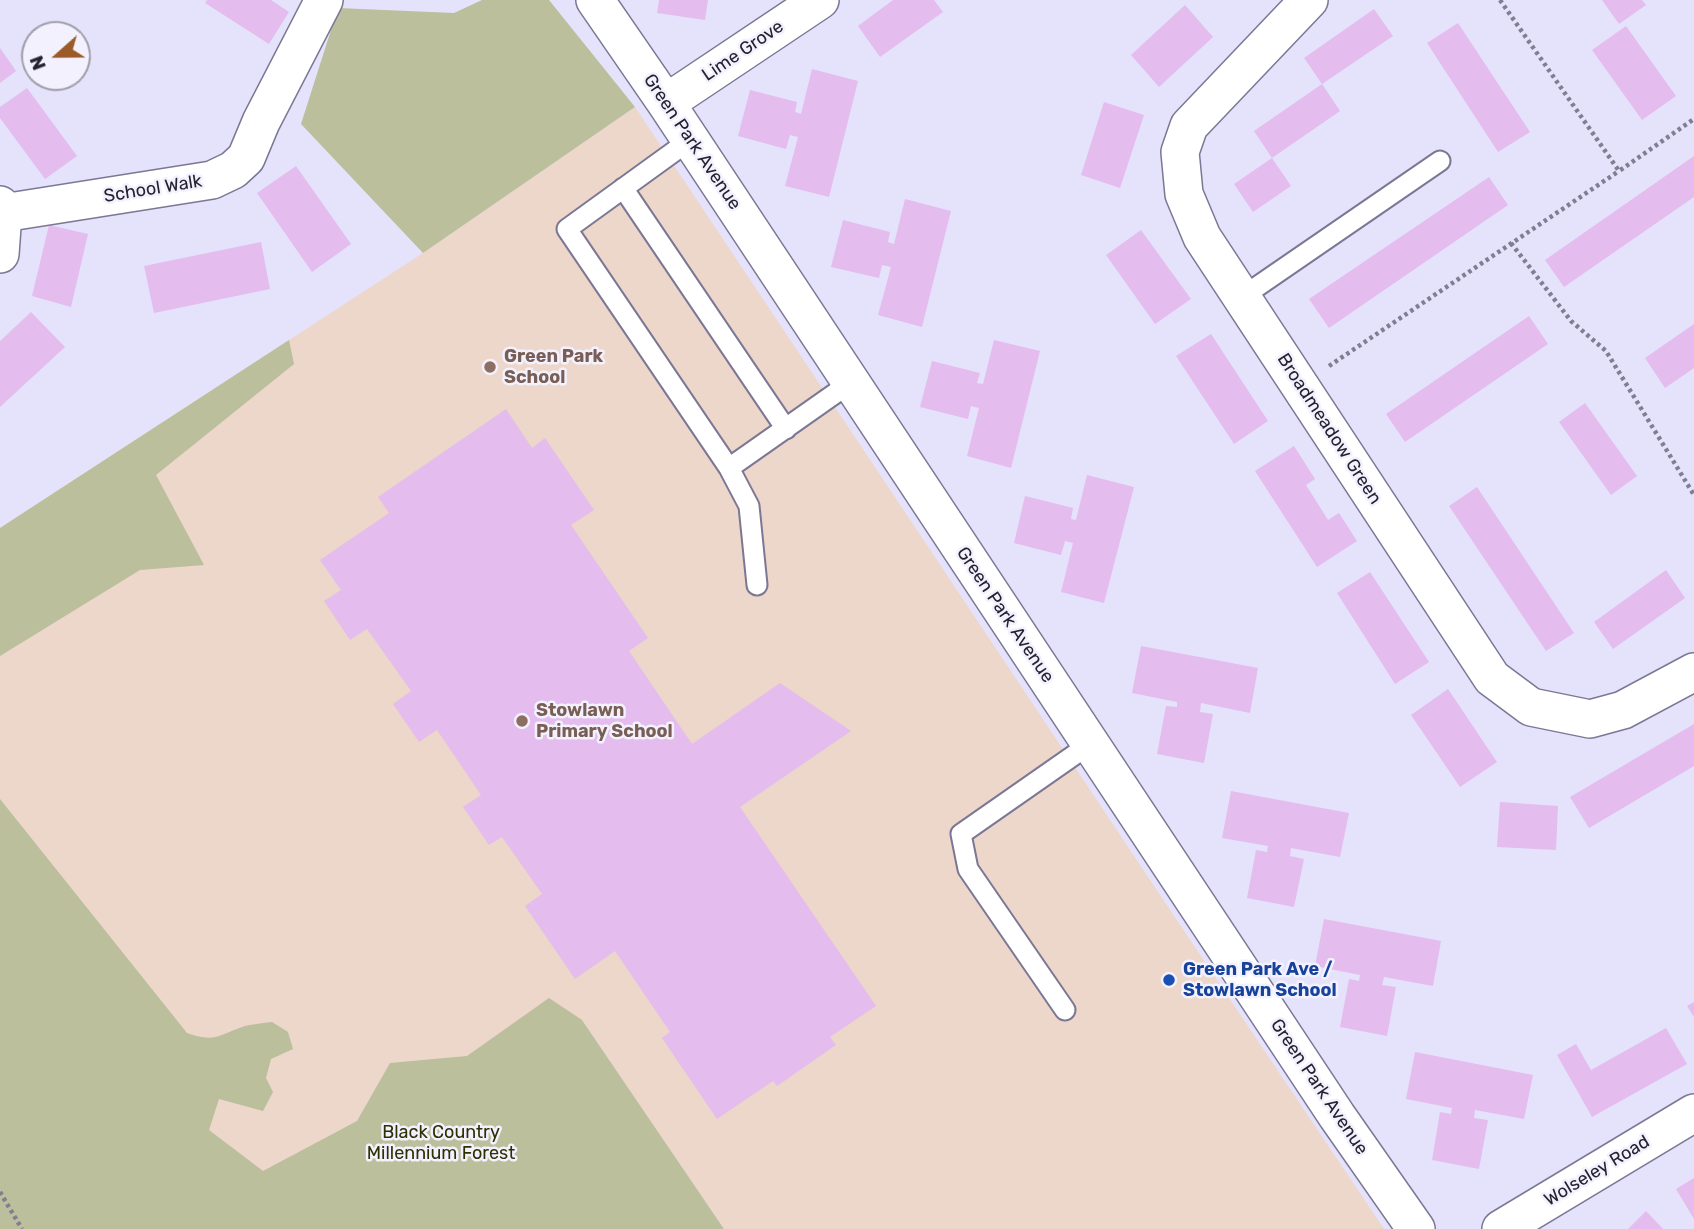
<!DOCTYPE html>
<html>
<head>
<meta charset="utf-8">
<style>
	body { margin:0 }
	#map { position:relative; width:1694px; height:1229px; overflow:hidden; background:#e5e2fc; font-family:Rubik,sans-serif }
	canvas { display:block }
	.north { position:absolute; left:21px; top:21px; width:70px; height:70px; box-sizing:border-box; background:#f3f1fe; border:2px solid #a09eab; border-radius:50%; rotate:249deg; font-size:19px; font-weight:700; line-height:28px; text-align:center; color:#24222e }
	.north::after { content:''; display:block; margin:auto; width:24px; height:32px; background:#9b5a27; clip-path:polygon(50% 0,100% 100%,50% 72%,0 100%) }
</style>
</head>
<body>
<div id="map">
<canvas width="1694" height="1229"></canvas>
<div class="north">N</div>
</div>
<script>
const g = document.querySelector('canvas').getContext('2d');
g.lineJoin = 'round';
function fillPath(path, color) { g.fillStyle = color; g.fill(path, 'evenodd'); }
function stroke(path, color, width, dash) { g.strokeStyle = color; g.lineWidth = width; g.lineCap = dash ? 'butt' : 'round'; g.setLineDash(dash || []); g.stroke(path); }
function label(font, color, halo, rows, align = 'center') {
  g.font = font + ' Rubik,sans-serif'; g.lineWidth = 5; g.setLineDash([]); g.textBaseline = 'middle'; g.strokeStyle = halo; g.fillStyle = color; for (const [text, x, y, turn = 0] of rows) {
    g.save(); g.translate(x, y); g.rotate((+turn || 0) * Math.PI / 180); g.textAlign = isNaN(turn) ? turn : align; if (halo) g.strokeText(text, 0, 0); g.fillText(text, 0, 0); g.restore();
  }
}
fillPath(new Path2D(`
	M 635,107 L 1172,913 L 1384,1229 L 724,1229 L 582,1020 L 280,1227 L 0,968 L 0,528 L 423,253 Z`), '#edd6ca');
fillPath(new Path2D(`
	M 482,0 L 549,0 L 635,107 L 423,253 L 301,124 L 338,8 L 454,13 Z
	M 289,340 L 294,364 L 156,475 L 204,565 L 140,570 L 0,656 L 0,528 Z
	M 0,799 L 187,1033 C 215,1043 219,1035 245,1026 C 253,1024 263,1023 272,1022 L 288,1032 L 293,1049 L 271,1059 L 266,1078 L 273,1092 L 263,1111 L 219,1099 L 209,1130 L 263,1171 L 357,1121 L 390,1063 L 467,1056 L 549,998 L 582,1020 L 724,1229 L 0,1229 Z`), '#bbbf9b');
fillPath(new Path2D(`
	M 207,0 L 271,0 L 289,12 L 269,44 L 205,3 Z
	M 659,0 L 708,0 L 705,20 L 657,13 Z
	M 893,0 L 934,0 L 943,12 L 880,57 L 858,26 Z
	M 1602,0 L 1642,0 L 1646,5 L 1619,24 Z
	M 1185,5 L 1213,37 L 1159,87 L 1131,55 Z
	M 1374,9 L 1393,36 L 1322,84 L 1304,58 Z
	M 1458,23 L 1530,132 L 1498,152 L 1427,43 Z
	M 1626,26 L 1676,96 L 1642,120 L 1592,50 Z
	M 0,48 L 16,71 L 0,83 Z
	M 812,69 L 858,81 L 829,197 L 785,186 L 798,137 L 790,135 L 786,149 L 738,136 L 750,90 L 797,102 L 795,112 L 801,114 Z
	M 1322,84 L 1340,111 L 1272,158 L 1254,131 Z
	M 27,88 L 77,156 L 45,179 L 0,118 L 0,107 Z
	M 1104,102 L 1144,115 L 1120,188 L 1081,175 Z
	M 1694,156 L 1694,197 L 1564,287 L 1545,260 Z
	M 1272,158 L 1291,186 L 1253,212 L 1234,184 Z
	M 296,166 L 351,244 L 312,272 L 257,193 Z
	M 1489,177 L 1508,205 L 1329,328 L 1309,299 Z
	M 905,199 L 951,211 L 922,327 L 878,315 L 891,267 L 882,265 L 879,278 L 831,267 L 843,220 L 890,232 L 888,242 L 894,244 Z
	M 49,225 L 88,234 L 71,307 L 32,296 Z
	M 1141,230 L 1191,299 L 1155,324 L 1106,255 Z
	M 261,242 L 270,289 L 154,313 L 144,266 Z
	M 31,312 L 65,347 L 0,407 L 0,341 Z
	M 1529,316 L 1548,344 L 1405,442 L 1386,414 Z
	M 1694,324 L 1694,368 L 1665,388 L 1645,358 Z
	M 1211,334 L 1268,421 L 1234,444 L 1176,356 Z
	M 994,340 L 1040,351 L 1011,468 L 967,456 L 979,408 L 971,406 L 968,419 L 920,407 L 932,361 L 980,373 L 977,383 L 983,384 Z
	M 1585,403 L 1637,476 L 1611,495 L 1559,422 Z
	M 506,409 L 532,448 L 545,438 L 594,510 L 571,525 L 648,638 L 629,651 L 692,744 L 780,683 L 851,731 L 740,807 L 876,1006 L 830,1037 L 836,1045 L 777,1086 L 773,1081 L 717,1119 L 662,1038 L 670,1032 L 615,951 L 575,979 L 525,906 L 542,894 L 502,837 L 489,845 L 463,807 L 481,795 L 437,730 L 419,742 L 393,704 L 411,691 L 367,629 L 350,640 L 324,601 L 341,590 L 320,560 L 389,513 L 378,497 Z
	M 1294,446 L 1315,479 L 1306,485 L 1328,520 L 1339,513 L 1357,541 L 1317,567 L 1255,471 Z
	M 1087,475 L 1134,487 L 1104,603 L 1061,592 L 1073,543 L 1065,541 L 1061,555 L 1014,543 L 1025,496 L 1073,508 L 1071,519 L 1076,520 Z
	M 1477,487 L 1574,633 L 1546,651 L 1449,506 Z
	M 1666,570 L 1685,598 L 1613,649 L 1594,622 Z
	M 1370,572 L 1429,662 L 1395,684 L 1337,593 Z
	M 1141,646 L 1258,668 L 1250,713 L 1201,703 L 1200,712 L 1213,714 L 1204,763 L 1157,754 L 1166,706 L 1177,707 L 1177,702 L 1132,693 Z
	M 1448,689 L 1497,762 L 1460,787 L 1411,715 Z
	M 1694,724 L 1694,766 L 1589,828 L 1570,797 Z
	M 1231,791 L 1349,813 L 1340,857 L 1291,848 L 1290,856 L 1304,859 L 1294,907 L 1247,898 L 1256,850 L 1267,852 L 1268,846 L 1222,838 Z
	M 1500,802 L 1558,806 L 1556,850 L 1497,847 Z
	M 1324,919 L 1441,941 L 1433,986 L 1384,977 L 1382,985 L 1396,987 L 1387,1036 L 1340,1027 L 1349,979 L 1359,981 L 1360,975 L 1315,966 Z
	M 1694,1002 L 1694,1017 L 1687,1006 Z
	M 1666,1028 L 1687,1064 L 1592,1117 L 1557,1055 L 1576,1044 L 1591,1070 Z
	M 1415,1052 L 1533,1075 L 1524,1119 L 1475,1110 L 1474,1118 L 1488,1120 L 1479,1169 L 1432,1160 L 1440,1112 L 1451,1114 L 1452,1108 L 1406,1099 Z
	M 1694,1178 L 1694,1219 L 1676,1189 Z
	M 1646,1211 L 1663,1229 L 1628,1229 Z`), '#e4bcee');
const lane = new Path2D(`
	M 690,140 L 567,229 L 729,468 L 749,506 L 757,585
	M 623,188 L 786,429
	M 1242,297 L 1440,161
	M 729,468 L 850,383
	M 1065,1010 L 968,869 L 961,834 L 1090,744`);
const street = new Path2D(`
	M 595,0 L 666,103 L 1337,1116 L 1416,1229
	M 1309,0 L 1189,126 L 1180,152 L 1184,194 L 1202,237 L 1492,678 L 1531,707 L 1590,719 L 1623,710 L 1694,672
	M 666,103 L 820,0
	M 0,205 L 3,213 L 0,254
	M 3,213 L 212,180 L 233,170 L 246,158 L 261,122 L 324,0
	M 1501,1229 L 1694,1113`);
stroke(lane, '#7b7794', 23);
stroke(street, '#7b7794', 40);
stroke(new Path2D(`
	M 1500,0 L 1619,171 L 1694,119
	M 1511,243 L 1571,321 L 1606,351 L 1694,495
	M 1329,366 L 1619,171
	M 0,1192 L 22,1229`), '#817e91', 4.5, [3.5, 3.5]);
stroke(lane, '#fff', 19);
stroke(street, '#fff', 37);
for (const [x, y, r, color] of [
	[490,367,7,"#8d6e63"],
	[522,721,7,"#8d6e63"],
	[1169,980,7,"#1a4fb4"]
]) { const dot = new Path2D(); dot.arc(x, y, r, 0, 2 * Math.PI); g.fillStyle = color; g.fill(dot); stroke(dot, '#f3f1fe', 2.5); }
label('18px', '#24222e', '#f3f1fe', [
	["Lime Grove",743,51,-34],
	["Green Park Avenue",692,142,56],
	["School Walk",153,189,-9],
	["Broadmeadow Green",1329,429,57],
	["Green Park Avenue",1005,615,56],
	["Green Park Avenue",1319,1087,56],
	["Wolseley Road",1597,1171,-31]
]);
label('bold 18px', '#785e54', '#f3f1fe', [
	["Green Park",504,357],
	["School",504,378],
	["Stowlawn",536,711],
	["Primary School",536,732]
], 'left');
label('bold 18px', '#164399', '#f3f1fe', [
	["Green Park Ave /",1183,970],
	["Stowlawn School",1183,991]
], 'left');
label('18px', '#2d3000', '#f3f1fe', [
	["Black Country",441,1133],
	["Millennium Forest",441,1154]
]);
</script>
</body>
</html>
